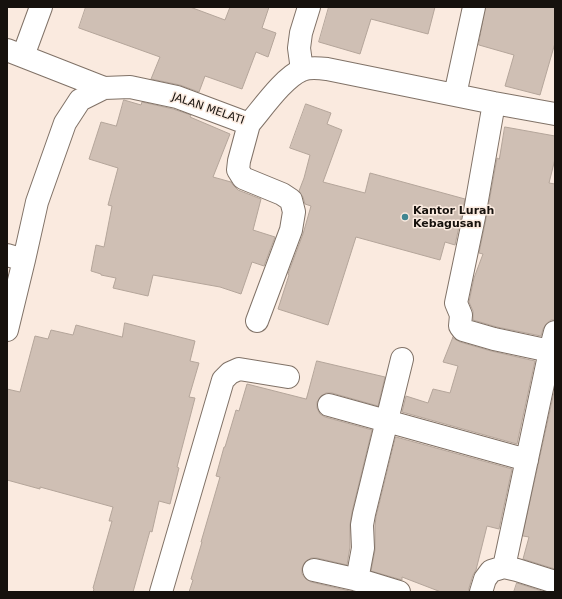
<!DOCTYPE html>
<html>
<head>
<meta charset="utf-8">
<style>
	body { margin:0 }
	#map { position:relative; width:562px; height:599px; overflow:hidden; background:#faeadf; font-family:"DejaVu Sans",sans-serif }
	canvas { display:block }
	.frame { position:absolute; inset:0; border:8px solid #16110d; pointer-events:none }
</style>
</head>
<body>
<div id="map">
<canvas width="562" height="599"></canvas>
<div class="frame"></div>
</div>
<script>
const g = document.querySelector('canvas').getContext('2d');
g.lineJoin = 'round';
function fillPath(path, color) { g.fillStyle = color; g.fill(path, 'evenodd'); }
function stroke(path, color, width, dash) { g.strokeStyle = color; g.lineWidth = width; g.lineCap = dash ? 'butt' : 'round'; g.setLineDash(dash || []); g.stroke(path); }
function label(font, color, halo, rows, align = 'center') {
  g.font = font + ' "DejaVu Sans",sans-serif'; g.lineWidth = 3; g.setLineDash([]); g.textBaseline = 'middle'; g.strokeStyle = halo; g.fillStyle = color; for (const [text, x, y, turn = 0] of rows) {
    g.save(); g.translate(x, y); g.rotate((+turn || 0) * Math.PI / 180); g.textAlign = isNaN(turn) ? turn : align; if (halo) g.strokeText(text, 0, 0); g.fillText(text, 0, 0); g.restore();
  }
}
const building = new Path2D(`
	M 86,7 L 190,7 L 225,20 L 230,7 L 269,7 L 262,28 L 276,33 L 268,57 L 256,52 L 242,89 L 205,76 L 199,92 L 180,85 L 151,79 L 160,57 L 79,28 Z
	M 329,7 L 435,7 L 428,34 L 371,19 L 360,54 L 319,42 Z
	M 486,7 L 555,7 L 555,43 L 540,95 L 505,86 L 514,55 L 479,45 Z
	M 124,100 L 141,105 L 142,102 L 173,109 L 191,115 L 190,117 L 230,134 L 213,177 L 231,182 L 233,185 L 238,190 L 261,199 L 253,230 L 275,237 L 264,266 L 252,262 L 241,294 L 220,287 L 153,275 L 148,296 L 113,288 L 116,278 L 101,275 L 101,274 L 91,271 L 96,245 L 104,247 L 112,206 L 108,205 L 118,168 L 89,159 L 101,122 L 116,126 Z
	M 306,104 L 331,113 L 327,124 L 342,130 L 323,182 L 365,193 L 370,173 L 465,199 L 455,245 L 445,242 L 440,260 L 356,237 L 328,325 L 278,309 L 289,275 L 288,274 L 303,234 L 311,206 L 305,204 L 303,197 L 299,191 L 304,178 L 310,155 L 290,148 Z
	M 505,127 L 555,136 L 555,159 L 549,183 L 555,184 L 555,320 L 551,320 L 546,324 L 543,329 L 541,336 L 497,327 L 473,320 L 473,311 L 469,302 L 474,278 L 483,254 L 479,253 L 486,219 L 497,158 L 499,159 Z
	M 125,323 L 195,341 L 190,361 L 199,363 L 189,397 L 195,398 L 177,467 L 179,468 L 170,504 L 159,501 L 152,532 L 150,531 L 133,592 L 93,592 L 94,589 L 93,588 L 112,521 L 109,521 L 113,507 L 40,487 L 40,489 L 7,480 L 7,389 L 20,392 L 35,336 L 48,339 L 51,330 L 73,335 L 76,325 L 122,337 Z
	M 453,338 L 460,342 L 491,351 L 535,361 L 517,444 L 402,412 L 406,396 L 428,403 L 433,389 L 450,393 L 458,366 L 443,362 L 453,337 Z
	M 317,361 L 385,377 L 378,406 L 332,393 L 326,393 L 321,396 L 317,402 L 317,408 L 320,414 L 325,417 L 372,430 L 352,512 L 350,525 L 350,547 L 347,565 L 317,558 L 311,558 L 305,562 L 302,568 L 302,574 L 306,579 L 311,582 L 354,592 L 189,592 L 193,580 L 191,579 L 202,542 L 201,542 L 220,477 L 216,476 L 224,447 L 225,447 L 236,410 L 239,411 L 247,384 L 306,399 Z
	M 555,388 L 555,569 L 523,559 L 529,537 L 523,536 Z
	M 396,437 L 512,469 L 499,529 L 487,526 L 476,570 L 473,575 L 469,588 L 469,592 L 441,592 L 402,577 L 402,580 L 371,571 L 375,550 L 375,526 L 376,517 Z
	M 517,583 L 545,592 L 514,592 Z`);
fillPath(building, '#cfbfb4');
stroke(building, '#b4a59a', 1);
const minor = new Path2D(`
	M 7,50 L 104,88
	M 23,56 L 41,7
	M 302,70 L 299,48 L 301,33 L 309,7
	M 455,95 L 474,7
	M 494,103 L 474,217 L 456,303 L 461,315 L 460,326 L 463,330 L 494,339 L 550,351
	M 249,124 L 239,161 L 238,170 L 243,178 L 282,194 L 291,200 L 294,212 L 291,230 L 257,321
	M 7,255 L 24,260
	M 7,330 L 24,260 L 37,202 L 65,123 L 80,100 L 104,88 L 130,87 L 177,97 L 249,124 C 262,109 284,77 302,70 C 309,67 319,68 327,69 L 494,103 L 555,114
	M 329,405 L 527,460
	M 504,567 L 550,351 L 555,332
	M 504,567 L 517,570 L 555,582
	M 314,570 L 363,581 L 399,592
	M 357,580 L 363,548 L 362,525 L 364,514 L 402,359
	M 161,592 L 223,380 L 230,373 L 239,369 L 288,377
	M 481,592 L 485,579 L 491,571 L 504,567`);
stroke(minor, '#807267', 24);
stroke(minor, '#fff', 22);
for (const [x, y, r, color] of [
	[405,217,4,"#408691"]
]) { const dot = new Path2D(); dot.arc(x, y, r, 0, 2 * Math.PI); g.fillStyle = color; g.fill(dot); stroke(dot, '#faeadf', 1.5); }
label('11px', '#16110d', '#faeadf', [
	["JALAN MELATI",208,109,19]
]);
label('bold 11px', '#16110d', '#faeadf', [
	["Kantor Lurah",413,211],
	["Kebagusan",413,224]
], 'left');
</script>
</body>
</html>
